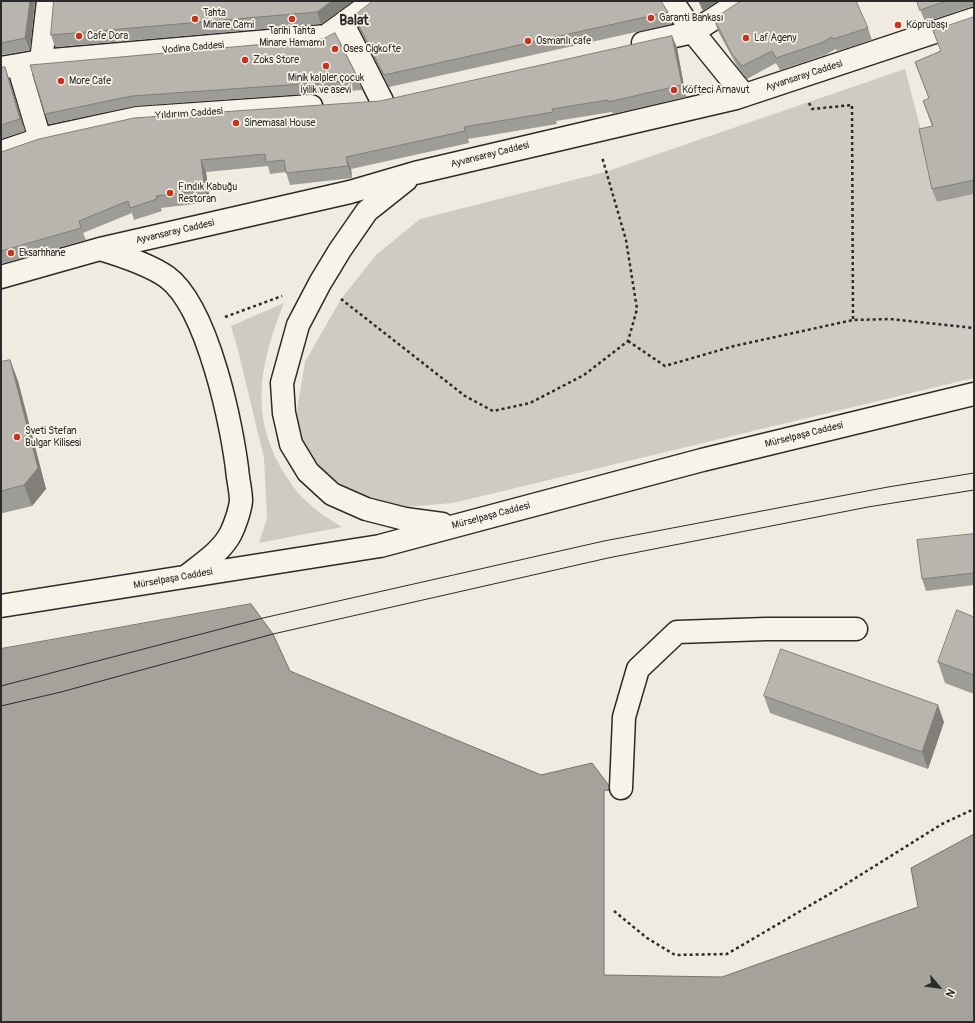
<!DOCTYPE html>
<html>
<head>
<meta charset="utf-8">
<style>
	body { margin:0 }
	#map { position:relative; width:975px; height:1023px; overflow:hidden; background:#efebe0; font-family:Pangolin,sans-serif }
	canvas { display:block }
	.frame { position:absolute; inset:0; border:2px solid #2b2b2b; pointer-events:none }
	.north { position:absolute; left:919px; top:967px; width:40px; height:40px; -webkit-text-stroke:3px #f7f3e8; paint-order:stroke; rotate:118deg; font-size:11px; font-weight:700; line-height:16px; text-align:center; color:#2b2b2b }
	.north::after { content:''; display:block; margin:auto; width:14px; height:18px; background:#2b2b2b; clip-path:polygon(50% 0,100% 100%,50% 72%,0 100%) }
</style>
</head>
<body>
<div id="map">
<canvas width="975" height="1023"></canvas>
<div class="frame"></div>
<div class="north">N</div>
</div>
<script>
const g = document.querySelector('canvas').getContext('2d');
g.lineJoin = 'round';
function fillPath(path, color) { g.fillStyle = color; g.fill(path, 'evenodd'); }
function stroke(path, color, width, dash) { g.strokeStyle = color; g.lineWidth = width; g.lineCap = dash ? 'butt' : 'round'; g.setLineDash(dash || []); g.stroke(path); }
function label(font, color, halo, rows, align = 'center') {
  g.font = font + ' Pangolin,sans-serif'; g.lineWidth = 3.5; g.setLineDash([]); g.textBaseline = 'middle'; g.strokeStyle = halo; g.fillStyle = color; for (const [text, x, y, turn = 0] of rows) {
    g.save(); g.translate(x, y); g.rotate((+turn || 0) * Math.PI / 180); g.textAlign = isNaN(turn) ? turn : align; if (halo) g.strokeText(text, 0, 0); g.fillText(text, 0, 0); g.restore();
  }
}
fillPath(new Path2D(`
	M 905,69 L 924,142 L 937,202 L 974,194 L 974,378 L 453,503 L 406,507 L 355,493 L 318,469 L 294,428 L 305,362 L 341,299 L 376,255 L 420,219 L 605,172 Z
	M 284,303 C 261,361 249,411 281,468 C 288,479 295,491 305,500 C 316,511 329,519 342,527 L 259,543 L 267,518 L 264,458 L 238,350 L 231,326 Z`), '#cfcbc2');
const water = new Path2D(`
	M 251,604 L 273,634 L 290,671 L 541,775 L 592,763 L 613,791 L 604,790 L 604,975 L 722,977 L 918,907 L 911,868 L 974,834 L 974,1022 L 1,1022 L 1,649 Z`);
fillPath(water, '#a4a29a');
stroke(water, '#74726e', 1);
const minor = new Path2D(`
	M 672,1 L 693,32 L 744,95
	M 343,24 L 382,101
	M 643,43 L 693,32 L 741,1
	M 41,61 L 48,1
	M 18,65 L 40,139
	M 1,68 L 41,61 L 326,36 L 374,1
	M 1,152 L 40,139 L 137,118 L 311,106
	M 621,788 L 624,717 L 638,669 L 677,632 L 766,629 L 856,629`);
const major = new Path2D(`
	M 406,180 L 367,211 L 340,250 L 320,283 L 298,325 L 282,383 L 284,413 L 291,444 L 308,472 L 332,494 L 366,509 L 405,519 L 442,524
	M 100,249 C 120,255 150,265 167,277 C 208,307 233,428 238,477 C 239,484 241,493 241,501 C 240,510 235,525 231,533 C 222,551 203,563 188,575
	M 1,277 L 100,249 L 350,192 L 415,173 L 736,98 L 974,19
	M 1,606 L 380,546 L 702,460 L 974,394`);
stroke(minor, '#2b2b2b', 25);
stroke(major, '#2b2b2b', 25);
stroke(new Path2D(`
	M 809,103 L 812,109 L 852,105 L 853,320
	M 341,299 L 465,396 L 493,411 L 530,403 L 584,375 L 628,341 L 637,309 L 626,240 L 602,157
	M 225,317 L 282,296
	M 628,341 L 665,366 L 734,346 L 853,320 L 890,319 L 974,328
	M 614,911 L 647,938 L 675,955 L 727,954 L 838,889 L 942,824 L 974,809`), '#2b2b2b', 2.5, [3, 3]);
stroke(minor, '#f7f3e8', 22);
stroke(major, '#f7f3e8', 22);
stroke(new Path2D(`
	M 1,686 L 263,618 L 604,541 L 888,487 L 974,473
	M 1,706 L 61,692 L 273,634 L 608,558 L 868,507 L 974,490`), '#2b2b2b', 1);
fillPath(new Path2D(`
	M 1,1 L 35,1 L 30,50 L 1,55 Z
	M 54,1 L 353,1 L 321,24 L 55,47 L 51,35 Z
	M 698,1 L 718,1 L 703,11 Z
	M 917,1 L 974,1 L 974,7 L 970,7 L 925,22 Z
	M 668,12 L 672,24 L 389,87 L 359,28 L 354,16 Z
	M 974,17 L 974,194 L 937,202 L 932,189 L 932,126 L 923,101 L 929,99 L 915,62 L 941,51 Z
	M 714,19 L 868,28 L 872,40 L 837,51 L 836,49 L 825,55 L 780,70 L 776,63 L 747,79 L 737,66 L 718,31 Z
	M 672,36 L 677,48 L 686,97 L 613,114 L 612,112 L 556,121 L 557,124 L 468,139 L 469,143 L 351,169 L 352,178 L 290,185 L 286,172 L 270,174 L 268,166 L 206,172 L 210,202 L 161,208 L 162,211 L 134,220 L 132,213 L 83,233 L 86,240 L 1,264 L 1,152 L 380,101 Z
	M 323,39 L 359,80 L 362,90 L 136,106 L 49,124 L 45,114 Z
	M 1,67 L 5,67 L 9,79 L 25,131 L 1,139 Z
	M 10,360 L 18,381 L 46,489 L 32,506 L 3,513 L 1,513 L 1,362 Z
	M 974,534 L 974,585 L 926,591 L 922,579 Z
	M 974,617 L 974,694 L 945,683 L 938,662 Z
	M 764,696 L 944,722 L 928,769 L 770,713 Z`), '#9e9c96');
fillPath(new Path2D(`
	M 30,1 L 35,1 L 30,50 L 25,38 Z
	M 332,1 L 353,1 L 321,24 L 317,12 Z
	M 699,1 L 718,1 L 703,11 Z
	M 672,36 L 677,48 L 686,97 L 682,85 Z
	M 5,67 L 9,79 L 25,131 L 20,119 Z
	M 464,127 L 468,139 L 469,143 L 465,131 Z
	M 346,157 L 351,169 L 352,178 L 348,166 Z
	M 201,160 L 206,172 L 210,202 L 205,190 Z
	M 10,360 L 18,381 L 46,489 L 32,506 L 24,485 Z
	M 938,705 L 944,722 L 928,769 L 922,752 Z`), '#817f7a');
const building = new Path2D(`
	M 1,1 L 30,1 L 25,38 L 1,43 Z
	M 54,1 L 332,1 L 317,12 L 51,35 Z
	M 373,1 L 661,1 L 668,12 L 384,75 L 354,16 Z
	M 741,1 L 856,1 L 868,28 L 833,39 L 832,37 L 821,43 L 776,58 L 772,51 L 742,66 L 732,54 L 714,19 Z
	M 917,1 L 947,1 L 920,10 Z
	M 974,17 L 974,180 L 932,189 L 919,129 L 933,126 L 923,101 L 929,98 L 915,62 L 941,51 L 933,31 Z
	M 335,33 L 359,80 L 132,96 L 45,114 L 30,65 L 323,39 Z
	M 672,36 L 682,85 L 608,102 L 608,100 L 552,109 L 553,112 L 464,127 L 465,131 L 346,157 L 348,166 L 286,173 L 284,160 L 266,162 L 265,154 L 201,160 L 205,190 L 156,196 L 157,199 L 130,208 L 128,201 L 79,221 L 81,228 L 1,251 L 1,152 L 39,139 L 134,118 L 380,101 Z
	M 1,67 L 5,67 L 20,119 L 1,125 Z
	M 10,360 L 38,468 L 24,485 L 1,491 L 1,362 Z
	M 974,534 L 974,573 L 922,579 L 917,540 Z
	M 957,610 L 974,617 L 974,675 L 938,662 Z
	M 781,649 L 938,705 L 922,752 L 764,696 Z`);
fillPath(building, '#b8b5ae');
stroke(building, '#817f7a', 1);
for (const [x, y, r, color] of [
	[651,18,4,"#c8321e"],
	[195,19,4,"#c8321e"],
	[292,19,4,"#c8321e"],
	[898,25,4,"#c8321e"],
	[79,36,4,"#c8321e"],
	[746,38,4,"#c8321e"],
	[528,41,4,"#c8321e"],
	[335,49,4,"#c8321e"],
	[245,60,4,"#c8321e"],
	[326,66,4,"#c8321e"],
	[61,81,4,"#c8321e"],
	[674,90,4,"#c8321e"],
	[236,123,4,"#c8321e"],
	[170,193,4,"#c8321e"],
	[11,253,4,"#c8321e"],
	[17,437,4,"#c8321e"]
]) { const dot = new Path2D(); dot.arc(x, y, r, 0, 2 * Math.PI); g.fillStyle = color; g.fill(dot); stroke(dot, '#f7f3e8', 1.5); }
label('10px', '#2b2b2b', '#f7f3e8', [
	["Tahta",203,13],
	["Minare Cami",203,25],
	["Garanti Bankası",659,18],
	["Köprübaşı",906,25],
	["Tarihi Tahta",292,31,"center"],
	["Minare Hamamı",292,43,"center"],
	["Cafe Dora",87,36],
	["Laf Ageny",754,38],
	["Osmanlı cafe",536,41],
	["Oses Cigkofte",343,49],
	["Zoks Store",253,60],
	["Minik kalpler çocuk",326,78,"center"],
	["iyilik ve asevi",326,90,"center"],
	["More Cafe",69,81],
	["Köfteci Arnavut",682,90],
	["Sinemasal House",244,123],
	["Fındık Kabuğu",178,187],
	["Restoran",178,199],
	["Eksarhhane",19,253],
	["Sveti Stefan",25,431],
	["Bulgar Kilisesi",25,443]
], 'left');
label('10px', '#2b2b2b', '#f7f3e8', [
	["Vodina Caddesi",193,48,-5],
	["Ayvansaray Caddesi",804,76,-18],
	["Yıldırım Caddesi",189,114,-4],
	["Ayvansaray Caddesi",490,155,-14],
	["Ayvansaray Caddesi",175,232,-13],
	["Mürselpaşa Caddesi",804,435,-14],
	["Mürselpaşa Caddesi",491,516,-15],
	["Mürselpaşa Caddesi",173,579,-10]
]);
label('bold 14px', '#2b2b2b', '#f7f3e8', [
	["Balat",354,21]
]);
</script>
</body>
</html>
